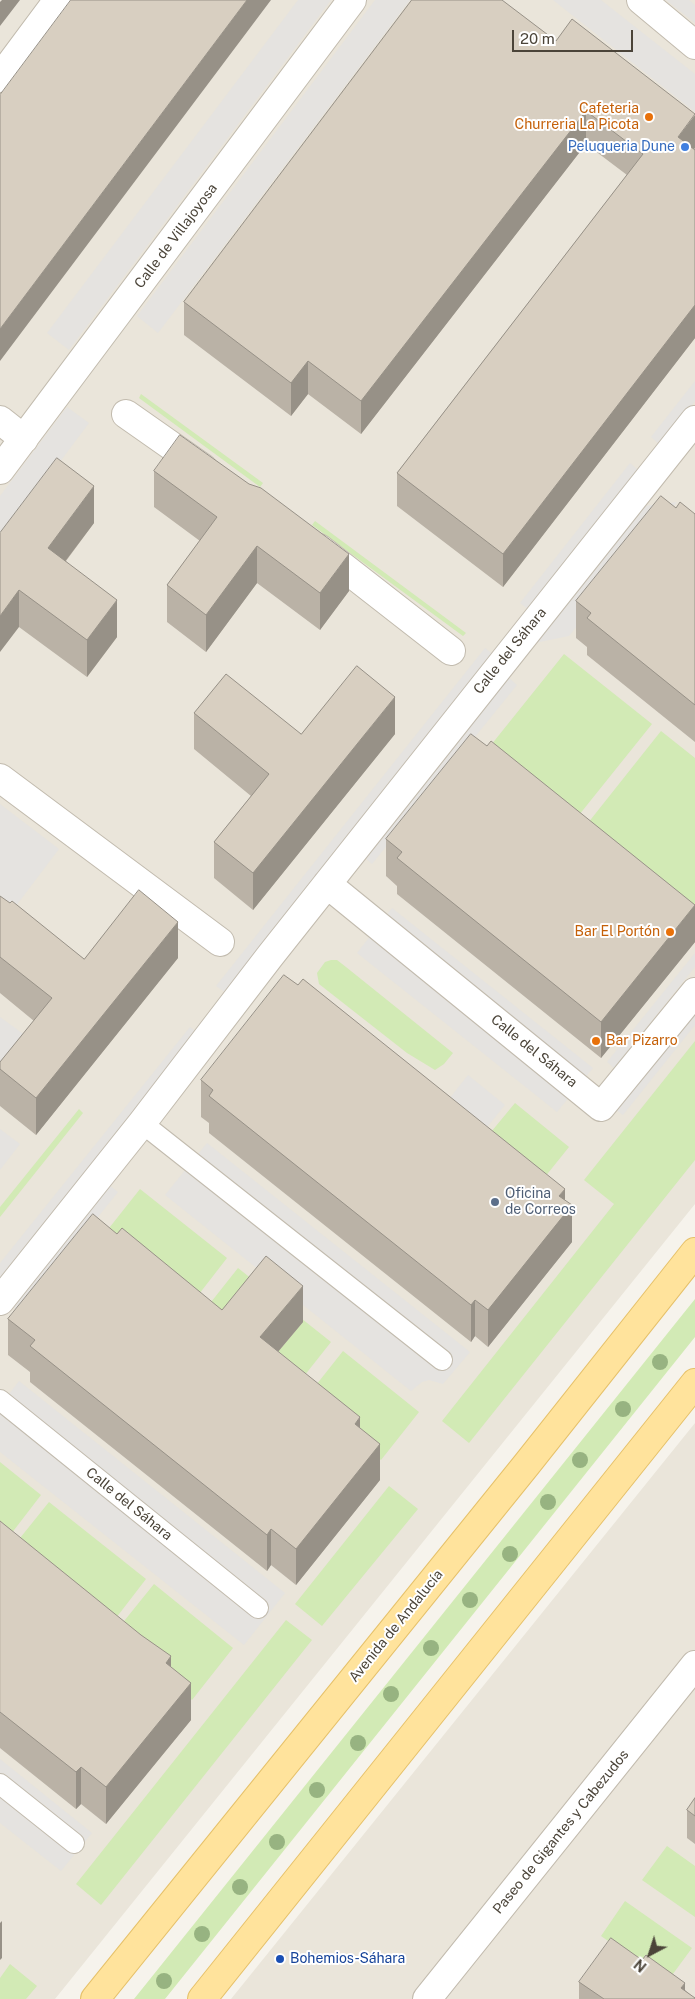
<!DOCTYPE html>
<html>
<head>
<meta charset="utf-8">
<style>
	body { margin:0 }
	#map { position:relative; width:695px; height:1999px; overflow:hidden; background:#f6f3ec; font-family:"Public Sans",sans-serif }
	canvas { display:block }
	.north { position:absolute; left:625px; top:1929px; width:50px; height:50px; -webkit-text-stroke:4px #fff; paint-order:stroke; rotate:220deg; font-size:14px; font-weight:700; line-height:20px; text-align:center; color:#4b4439 }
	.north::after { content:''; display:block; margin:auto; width:18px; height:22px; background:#4b4439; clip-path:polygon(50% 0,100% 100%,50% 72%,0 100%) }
	.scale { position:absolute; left:512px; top:30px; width:121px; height:22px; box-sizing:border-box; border:2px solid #4b4439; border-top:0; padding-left:6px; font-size:15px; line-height:18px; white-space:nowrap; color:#4b4439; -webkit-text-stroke:4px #fff; paint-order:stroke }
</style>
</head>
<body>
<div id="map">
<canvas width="695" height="1999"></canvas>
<div class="north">N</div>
<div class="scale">20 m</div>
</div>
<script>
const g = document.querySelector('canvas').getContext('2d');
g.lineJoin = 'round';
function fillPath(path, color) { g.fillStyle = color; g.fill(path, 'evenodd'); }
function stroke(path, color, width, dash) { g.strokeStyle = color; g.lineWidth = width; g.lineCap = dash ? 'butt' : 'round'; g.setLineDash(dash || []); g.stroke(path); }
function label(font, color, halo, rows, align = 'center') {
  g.font = font + ' "Public Sans",sans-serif'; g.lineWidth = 4; g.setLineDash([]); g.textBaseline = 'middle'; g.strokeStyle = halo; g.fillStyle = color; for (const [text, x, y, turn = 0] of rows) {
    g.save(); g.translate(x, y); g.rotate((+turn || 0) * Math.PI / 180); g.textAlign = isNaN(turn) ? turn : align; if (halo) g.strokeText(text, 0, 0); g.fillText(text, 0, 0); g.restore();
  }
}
fillPath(new Path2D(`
	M 0,0 L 695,0 L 695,1204 L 55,1999 L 0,1999 Z
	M 695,1423 L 695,1999 L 231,1999 Z`), '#eae5da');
fillPath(new Path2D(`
	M 141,394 L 263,483 L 260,487 L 139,398 Z
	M 315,521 L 466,633 L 463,636 L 312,525 Z
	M 564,654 L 652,724 L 571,825 L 483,755 Z
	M 661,731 L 695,758 L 695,925 L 580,833 Z
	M 331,960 L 337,960 L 346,967 L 453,1053 L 444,1064 L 435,1070 L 407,1053 L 319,984 L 317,973 L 325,962 Z
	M 695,1041 L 695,1160 L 469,1443 L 442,1421 L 614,1204 L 584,1180 Z
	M 515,1103 L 569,1147 L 532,1193 L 477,1149 Z
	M 79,1109 L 83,1113 L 0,1217 L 0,1207 Z
	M 140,1189 L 227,1258 L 189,1307 L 102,1237 Z
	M 238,1268 L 331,1342 L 293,1390 L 200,1316 Z
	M 695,1299 L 695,1337 L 165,1999 L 134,1999 Z
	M 343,1351 L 419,1412 L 381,1460 L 305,1399 Z
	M 0,1462 L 41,1495 L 1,1547 L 0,1546 Z
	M 389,1486 L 418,1509 L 322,1626 L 295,1604 Z
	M 49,1502 L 146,1579 L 106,1631 L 8,1553 Z
	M 154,1584 L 233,1648 L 192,1700 L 112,1636 Z
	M 286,1620 L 312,1640 L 101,1905 L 76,1884 Z
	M 667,1846 L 695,1866 L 695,1917 L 642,1880 Z
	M 625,1901 L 692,1948 L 667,1982 L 601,1936 Z
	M 10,1964 L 37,1986 L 26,1999 L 0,1999 L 0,1978 Z`), '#d2eab5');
fillPath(new Path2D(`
	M 298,0 L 331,0 L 69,350 L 47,333 Z
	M 375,0 L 410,0 L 158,333 L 137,316 Z
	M 553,0 L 601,0 L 695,74 L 695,112 Z
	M 666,0 L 689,0 L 695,5 L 695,23 Z
	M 695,381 L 695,401 L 660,445 L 651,437 Z
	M 67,407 L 89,423 L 0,542 L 0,496 Z
	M 630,463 L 639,471 L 529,610 L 520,603 Z
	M 677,502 L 569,636 L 530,644 L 643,506 Z
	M 485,648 L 494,655 L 226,993 L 216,986 Z
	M 508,677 L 517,685 L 372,864 L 363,856 Z
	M 0,804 L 59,849 L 0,927 Z
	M 392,908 L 593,1068 L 557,1112 L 357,953 Z
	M 695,953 L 695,967 L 614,1068 L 607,1062 Z
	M 695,1012 L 695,1025 L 623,1115 L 616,1110 Z
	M 0,1017 L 26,1036 L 0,1071 Z
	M 190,1027 L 200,1034 L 0,1282 L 0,1263 Z
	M 468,1075 L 505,1105 L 475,1142 L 438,1113 Z
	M 0,1129 L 20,1144 L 0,1170 Z
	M 207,1143 L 470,1352 L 443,1384 L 429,1380 L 422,1382 L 411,1391 L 165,1195 Z
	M 109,1185 L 118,1192 L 21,1313 L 11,1305 Z
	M 19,1381 L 285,1593 L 244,1645 L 0,1452 L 0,1406 Z
	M 0,1759 L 92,1833 L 61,1871 L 0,1823 Z`), '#e5e3e0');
const service = new Path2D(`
	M 142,1123 L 442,1360
	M 0,1400 L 258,1608
	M 0,1784 L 74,1843`);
const pedestrian = new Path2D(`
	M 126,414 L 203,468
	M 319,548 L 451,651
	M 0,778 L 220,942`);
const minor = new Path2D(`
	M 641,0 L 695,45
	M 0,78 L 58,0
	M 0,420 L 24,439
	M 0,470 L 352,0
	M 327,884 L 601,1107 L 695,992
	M 0,1301 L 142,1123 L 270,956 L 695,420
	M 427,1999 L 695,1665`);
const primary = new Path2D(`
	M 95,1999 L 527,1464 L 695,1252
	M 202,1999 L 695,1383`);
stroke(service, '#c2bbae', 22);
stroke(pedestrian, '#c2bbae', 30);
stroke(minor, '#c2bbae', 30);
stroke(primary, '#e6c16a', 30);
stroke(service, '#fff', 20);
stroke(pedestrian, '#fff', 28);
stroke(minor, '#fff', 28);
stroke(primary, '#ffe39c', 28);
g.fillStyle = '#97b381';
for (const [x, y] of [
	[660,1362],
	[623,1409],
	[580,1460],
	[548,1502],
	[510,1554],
	[470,1600],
	[431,1648],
	[391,1694],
	[358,1743],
	[317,1790],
	[277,1842],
	[240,1887],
	[202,1934],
	[164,1981]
]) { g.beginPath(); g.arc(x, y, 8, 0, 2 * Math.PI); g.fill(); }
fillPath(new Path2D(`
	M 412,0 L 695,150 L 695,338 L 503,587 L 397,506 L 397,473 L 627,175 L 586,144 L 361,434 L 308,394 L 291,416 L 184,335 L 184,302 Z
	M 154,471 L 249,484 L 349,591 L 320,630 L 257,583 L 206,652 L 167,622 L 167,585 L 200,541 L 154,507 Z
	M 676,508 L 695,514 L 695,742 L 587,655 L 587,647 L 576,638 L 576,601 Z
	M 94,523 L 66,561 L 117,637 L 87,677 L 19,627 L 0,533 Z
	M 194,713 L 301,734 L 395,734 L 253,910 L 214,878 L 214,842 L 251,796 L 194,749 Z
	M 386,839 L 695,942 L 601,1058 L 397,894 L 397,886 L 386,876 Z
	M 0,896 L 84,959 L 178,958 L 36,1135 L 0,1106 L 0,1062 L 34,1021 L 0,993 Z
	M 201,1080 L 565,1200 L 572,1242 L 488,1347 L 475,1336 L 471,1342 L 209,1133 L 209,1123 L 201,1117 Z
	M 117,1234 L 222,1310 L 303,1322 L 278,1352 L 360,1428 L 380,1480 L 296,1585 L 271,1565 L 267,1571 L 30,1382 L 30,1372 L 8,1355 L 8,1319 Z
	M 0,1521 L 171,1667 L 191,1720 L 106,1824 L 81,1804 L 76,1809 L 0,1748 Z
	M 695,1798 L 695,1844 L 687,1838 L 687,1810 Z
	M 642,1960 L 685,1990 L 695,1999 L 579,1999 L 579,1982 Z`), '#bab2a6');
fillPath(new Path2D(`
	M 2,0 L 20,0 L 0,26 L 0,2 Z
	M 247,0 L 271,0 L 0,361 L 0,329 Z
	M 586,111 L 586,144 L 361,434 L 361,401 Z
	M 695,115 L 695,148 L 678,170 L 678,137 Z
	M 695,305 L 695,338 L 503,587 L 503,554 Z
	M 308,361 L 308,394 L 291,416 L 291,383 Z
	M 94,486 L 94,523 L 48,584 L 48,548 Z
	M 257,546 L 257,583 L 206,652 L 206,615 Z
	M 349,554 L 349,591 L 320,630 L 320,593 Z
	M 19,590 L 19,627 L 0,652 L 0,616 Z
	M 117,600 L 117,637 L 87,677 L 87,640 Z
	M 395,697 L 395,734 L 253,910 L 253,873 Z
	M 695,905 L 695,942 L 601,1058 L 601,1022 Z
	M 178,922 L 178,958 L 36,1135 L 36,1098 Z
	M 565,1189 L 565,1215 L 572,1205 L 572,1242 L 488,1347 L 488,1310 L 559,1196 Z
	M 303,1286 L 303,1322 L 260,1373 L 260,1337 Z
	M 475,1300 L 475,1336 L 471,1342 L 471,1305 Z
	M 360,1417 L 360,1453 L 355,1424 Z
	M 380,1444 L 380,1480 L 296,1585 L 296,1549 Z
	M 271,1529 L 271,1565 L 267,1571 L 267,1535 Z
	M 171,1656 L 171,1693 L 166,1663 Z
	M 191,1683 L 191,1720 L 106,1824 L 106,1787 Z
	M 81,1767 L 81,1804 L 76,1809 L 76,1772 Z
	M 2,1921 L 2,1958 L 0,1960 L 0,1923 Z
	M 685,1983 L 685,1999 L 681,1988 Z`), '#979187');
const building = new Path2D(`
	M 71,0 L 247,0 L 0,329 L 0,95 Z
	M 412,0 L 502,0 L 556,41 L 572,19 L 695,114 L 678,137 L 695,150 L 695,305 L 503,554 L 397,473 L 643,154 L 586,111 L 361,401 L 308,361 L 291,383 L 184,302 Z
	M 180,435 L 249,484 L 261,488 L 349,554 L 320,593 L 257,546 L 206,615 L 167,585 L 217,517 L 154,471 Z
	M 57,458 L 94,486 L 48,548 L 117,600 L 87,640 L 19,590 L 0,616 L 0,533 Z
	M 661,496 L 676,508 L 680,502 L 695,514 L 695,705 L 587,618 L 591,613 L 576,601 Z
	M 357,666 L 395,697 L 253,873 L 214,842 L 269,774 L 194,713 L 226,674 L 301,734 Z
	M 471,734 L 487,746 L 491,741 L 695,905 L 601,1022 L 397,858 L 402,852 L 386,839 Z
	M 139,890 L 178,922 L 36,1098 L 0,1069 L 0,1062 L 52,998 L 0,957 L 0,896 L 10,903 L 12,901 L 84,959 Z
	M 284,975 L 298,985 L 303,979 L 565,1189 L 559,1196 L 572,1205 L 488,1310 L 475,1300 L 471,1305 L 209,1096 L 213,1090 L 201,1080 Z
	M 93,1214 L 117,1234 L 122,1228 L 222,1310 L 266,1256 L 303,1286 L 260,1337 L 360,1417 L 355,1424 L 380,1444 L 296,1549 L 271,1529 L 267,1535 L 30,1346 L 35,1340 L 8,1319 Z
	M 0,1521 L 141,1635 L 171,1656 L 166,1663 L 191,1683 L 106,1787 L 81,1767 L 76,1772 L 0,1712 Z
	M 695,1798 L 695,1816 L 687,1810 Z
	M 611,1938 L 642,1960 L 646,1955 L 685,1983 L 681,1988 L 695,1998 L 695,1999 L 604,1999 L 579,1982 Z`);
fillPath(building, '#d8cfc1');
stroke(building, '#979187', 1);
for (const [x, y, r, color] of [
	[649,117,5,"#e8710a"],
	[685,147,5,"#3f7fe0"],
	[670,932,5,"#e8710a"],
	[596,1041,5,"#e8710a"],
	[495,1202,5,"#5c6f8a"],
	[280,1959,5,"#1a4fb4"]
]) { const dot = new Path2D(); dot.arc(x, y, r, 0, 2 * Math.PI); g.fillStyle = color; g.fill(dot); stroke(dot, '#fff', 2); }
label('14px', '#c56008', '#fff', [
	["Cafeteria",639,109],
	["Churreria La Picota",639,125],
	["Bar El Portón",660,932],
	["Bar Pizarro",606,1041,"left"]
], 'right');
label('14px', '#366cbe', '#fff', [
	["Peluqueria Dune",675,147]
], 'right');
label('14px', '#4b4439', '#fff', [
	["Calle de Villajoyosa",176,236,-53],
	["Calle del Sáhara",510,651,-51],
	["Calle del Sáhara",534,1051,39],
	["Calle del Sáhara",129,1504,39],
	["Avenida de Andalucía",396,1626,-51],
	["Paseo de Gigantes y Cabezudos",561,1832,-51]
]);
label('14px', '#4e5e75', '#fff', [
	["Oficina",505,1194],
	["de Correos",505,1210]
], 'left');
label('14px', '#164399', '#fff', [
	["Bohemios-Sáhara",290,1959]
], 'left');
</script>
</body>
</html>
